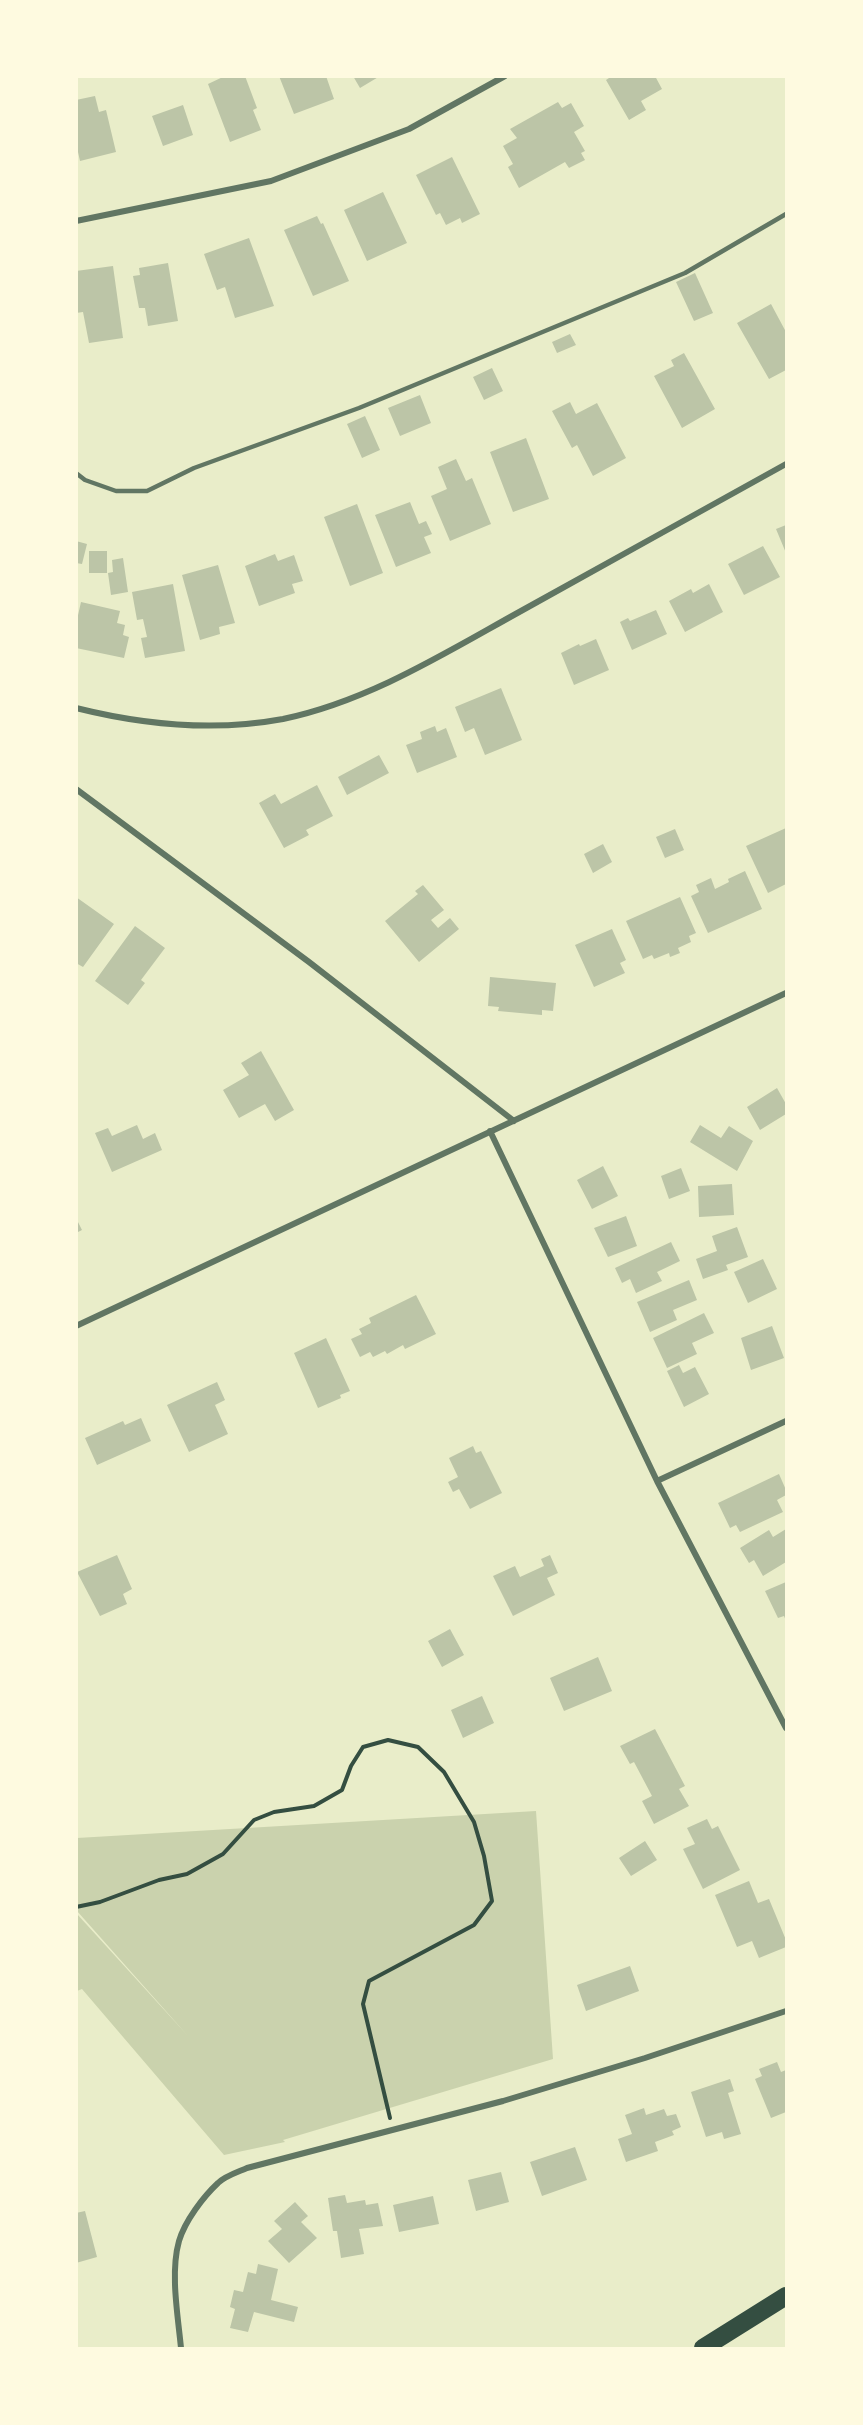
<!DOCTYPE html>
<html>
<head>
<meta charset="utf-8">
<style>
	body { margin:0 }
	#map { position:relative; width:863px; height:2425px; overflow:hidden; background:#e9edc9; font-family:Jost,sans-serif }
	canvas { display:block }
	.frame { position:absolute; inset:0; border:78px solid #fefae0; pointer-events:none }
</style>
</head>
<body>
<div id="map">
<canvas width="863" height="2425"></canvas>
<div class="frame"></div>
</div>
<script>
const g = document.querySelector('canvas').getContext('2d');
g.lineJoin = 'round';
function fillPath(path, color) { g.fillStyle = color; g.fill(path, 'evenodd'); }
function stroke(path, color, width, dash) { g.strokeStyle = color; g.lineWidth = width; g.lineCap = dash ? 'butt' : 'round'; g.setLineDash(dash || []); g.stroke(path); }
fillPath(new Path2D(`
	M 536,1811 L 553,2059 L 283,2140 L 285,2142 L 224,2155 L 82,1989 L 77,1991 L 77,1914 L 188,2036 L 77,1911 L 77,1838 Z`), '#cad2ad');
fillPath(new Path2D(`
	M 225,76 L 245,76 L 257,108 L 253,110 L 261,130 L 230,142 L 208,84 Z
	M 279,76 L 326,76 L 334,99 L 294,114 Z
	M 353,76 L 380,76 L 360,88 Z
	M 612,76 L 655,76 L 662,89 L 641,101 L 646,110 L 629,120 L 606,80 Z
	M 95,96 L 99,112 L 106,110 L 116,152 L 80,161 L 76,143 L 76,100 Z
	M 558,102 L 562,108 L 571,103 L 584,126 L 574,132 L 585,151 L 581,153 L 585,160 L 569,168 L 565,162 L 519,188 L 508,167 L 513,164 L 503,146 L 517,138 L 510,129 Z
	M 183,105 L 193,135 L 163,146 L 152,116 Z
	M 452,157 L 480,214 L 462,223 L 460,218 L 446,225 L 440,213 L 436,215 L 416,175 Z
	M 383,192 L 407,243 L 367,261 L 344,210 Z
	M 317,216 L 321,224 L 323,223 L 349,281 L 313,296 L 284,230 Z
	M 249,238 L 274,306 L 235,318 L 225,287 L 217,290 L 204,254 Z
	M 168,263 L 178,321 L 148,326 L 145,308 L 139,308 L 133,276 L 140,275 L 139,268 Z
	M 113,266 L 123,338 L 89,343 L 83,312 L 76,313 L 76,271 Z
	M 695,273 L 713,313 L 694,321 L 676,282 Z
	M 771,304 L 786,332 L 786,370 L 769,379 L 737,323 Z
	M 570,334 L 576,345 L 557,353 L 552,342 Z
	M 684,353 L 715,409 L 682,428 L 654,376 L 674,366 L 671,360 Z
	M 492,368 L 503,391 L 484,400 L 473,377 Z
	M 420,395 L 431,423 L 400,436 L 388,408 Z
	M 570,402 L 576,414 L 597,403 L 626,458 L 593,476 L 577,445 L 572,448 L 552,411 Z
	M 365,416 L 380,450 L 362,458 L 347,424 Z
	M 526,438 L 549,499 L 513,512 L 490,452 Z
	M 456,459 L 466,481 L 472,478 L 491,524 L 450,541 L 431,496 L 447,489 L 438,467 Z
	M 410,502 L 419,524 L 426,521 L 432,534 L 424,537 L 431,553 L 396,567 L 375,515 Z
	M 357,504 L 383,573 L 350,586 L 324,517 Z
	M 786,525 L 786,553 L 776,529 Z
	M 76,541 L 87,544 L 82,564 L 76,563 Z
	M 763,546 L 780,577 L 744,595 L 728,564 Z
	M 89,551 L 107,551 L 107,573 L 89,573 Z
	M 275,554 L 278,561 L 294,555 L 303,581 L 292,584 L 295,593 L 259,606 L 245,566 Z
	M 123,558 L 128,592 L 111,595 L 108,573 L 113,572 L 112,560 Z
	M 218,565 L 235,623 L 219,627 L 220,634 L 200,640 L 182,575 Z
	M 173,584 L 185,651 L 145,658 L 141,638 L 147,637 L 143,619 L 137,620 L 132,592 Z
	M 709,584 L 723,612 L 685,632 L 669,601 L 691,589 L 693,593 Z
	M 81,602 L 120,611 L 117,623 L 125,625 L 123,635 L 129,637 L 124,658 L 76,648 L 76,624 Z
	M 656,610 L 667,634 L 632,650 L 620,622 L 628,618 L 630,621 Z
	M 596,639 L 609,670 L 574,685 L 561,653 L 579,644 L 580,646 Z
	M 501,688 L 522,740 L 485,755 L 474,728 L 465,732 L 455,707 Z
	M 435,726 L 437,732 L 446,728 L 457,757 L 417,773 L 406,745 L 422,739 L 420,732 Z
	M 379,755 L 389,773 L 347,795 L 338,777 Z
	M 317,785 L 333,816 L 306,830 L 309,835 L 284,848 L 259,803 L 275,794 L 281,804 Z
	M 786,828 L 786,884 L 768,893 L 746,846 Z
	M 675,829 L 684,850 L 665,858 L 656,837 Z
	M 603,844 L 612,862 L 593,873 L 584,854 Z
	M 745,871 L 762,909 L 708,933 L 691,896 L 699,892 L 696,885 L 711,878 L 715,889 L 729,882 L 728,879 Z
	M 423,885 L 444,910 L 431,920 L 438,928 L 450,918 L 459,929 L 419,962 L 385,921 L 418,894 L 415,891 Z
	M 76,897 L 114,924 L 83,967 L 76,963 Z
	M 680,897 L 696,933 L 689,936 L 691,942 L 678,948 L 680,953 L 670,957 L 669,953 L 654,959 L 652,955 L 643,959 L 626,921 Z
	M 135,926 L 165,948 L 141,980 L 145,983 L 128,1005 L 95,981 Z
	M 612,929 L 626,960 L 620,963 L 625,973 L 594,987 L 575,945 Z
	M 490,977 L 556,983 L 553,1011 L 542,1010 L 542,1015 L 498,1011 L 499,1007 L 488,1006 Z
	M 261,1051 L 294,1110 L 275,1121 L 265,1104 L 239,1118 L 223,1090 L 249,1075 L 241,1063 Z
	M 777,1088 L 786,1104 L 786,1114 L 760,1130 L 747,1107 Z
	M 137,1125 L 143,1139 L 155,1133 L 162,1150 L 112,1172 L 95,1133 L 108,1128 L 112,1136 Z
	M 700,1125 L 721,1138 L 729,1126 L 753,1141 L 737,1171 L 690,1142 Z
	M 603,1166 L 618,1196 L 592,1209 L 577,1180 Z
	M 681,1168 L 690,1191 L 669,1199 L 661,1176 Z
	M 732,1184 L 734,1215 L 699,1217 L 698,1186 Z
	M 626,1216 L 637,1246 L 608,1257 L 594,1228 Z
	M 76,1218 L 82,1230 L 76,1233 Z
	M 737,1227 L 748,1257 L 726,1265 L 728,1270 L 703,1279 L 696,1259 L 717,1251 L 712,1236 Z
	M 671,1242 L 680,1261 L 657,1272 L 662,1281 L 636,1293 L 630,1279 L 622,1283 L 615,1268 Z
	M 763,1259 L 777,1289 L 748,1303 L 734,1272 Z
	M 689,1280 L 697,1300 L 673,1310 L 677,1320 L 650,1332 L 637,1302 Z
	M 416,1295 L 436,1334 L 405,1349 L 403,1345 L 387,1354 L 385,1351 L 373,1357 L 370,1352 L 360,1357 L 351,1339 L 362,1334 L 359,1329 L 371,1323 L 369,1318 Z
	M 704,1313 L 714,1333 L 692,1343 L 697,1354 L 667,1368 L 653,1338 Z
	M 772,1326 L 784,1358 L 751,1370 L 741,1338 Z
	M 326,1338 L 350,1391 L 340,1395 L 341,1398 L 318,1408 L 294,1353 Z
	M 679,1365 L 683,1373 L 695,1367 L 709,1394 L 684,1407 L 667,1371 Z
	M 217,1382 L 225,1400 L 215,1405 L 228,1434 L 189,1452 L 167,1405 Z
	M 141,1418 L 151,1441 L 97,1465 L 85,1438 L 123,1421 L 125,1425 Z
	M 473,1446 L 476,1453 L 481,1451 L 502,1493 L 470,1509 L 459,1489 L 453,1492 L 448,1482 L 458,1477 L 449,1458 Z
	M 779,1474 L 786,1490 L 786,1495 L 777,1500 L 783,1512 L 740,1532 L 736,1525 L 730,1528 L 718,1503 Z
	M 786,1529 L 786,1562 L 763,1576 L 754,1560 L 749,1563 L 740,1548 L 769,1530 L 773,1537 Z
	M 117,1555 L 132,1589 L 123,1594 L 127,1604 L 100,1616 L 77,1572 Z
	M 550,1555 L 558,1573 L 547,1578 L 555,1595 L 513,1616 L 493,1576 L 515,1566 L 520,1577 L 544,1566 L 541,1559 Z
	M 786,1582 L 786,1621 L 784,1616 L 778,1618 L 765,1591 Z
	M 450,1629 L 464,1655 L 442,1667 L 428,1641 Z
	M 598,1657 L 612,1691 L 564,1711 L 550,1678 Z
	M 482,1696 L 494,1723 L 463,1738 L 451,1710 Z
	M 655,1729 L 685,1786 L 679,1789 L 689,1806 L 654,1824 L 642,1801 L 652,1796 L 634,1762 L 630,1764 L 620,1746 Z
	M 707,1819 L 712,1829 L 718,1826 L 740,1870 L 703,1889 L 683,1849 L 695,1844 L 687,1828 Z
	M 645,1841 L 657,1860 L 631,1876 L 619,1858 Z
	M 749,1881 L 758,1903 L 769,1899 L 786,1940 L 786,1947 L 759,1958 L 752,1941 L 737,1947 L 715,1895 Z
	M 630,1966 L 639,1991 L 586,2011 L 577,1985 Z
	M 777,2062 L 781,2072 L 786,2070 L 786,2112 L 771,2118 L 755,2079 L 762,2076 L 759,2069 Z
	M 730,2079 L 734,2091 L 728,2093 L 741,2134 L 724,2139 L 722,2132 L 706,2137 L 691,2092 Z
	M 644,2108 L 646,2115 L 664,2109 L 667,2116 L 676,2114 L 681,2127 L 672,2131 L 674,2135 L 655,2142 L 658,2151 L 626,2162 L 618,2139 L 632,2134 L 625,2115 Z
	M 575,2147 L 587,2180 L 542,2196 L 530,2162 Z
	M 501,2172 L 509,2202 L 476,2211 L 468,2180 Z
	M 345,2195 L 347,2203 L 365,2200 L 366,2205 L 378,2203 L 383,2226 L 359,2229 L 364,2254 L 341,2258 L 337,2231 L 333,2231 L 328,2198 Z
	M 433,2196 L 439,2224 L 399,2232 L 393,2205 Z
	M 295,2202 L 308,2216 L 301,2222 L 317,2238 L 289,2263 L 268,2241 L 282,2229 L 274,2221 Z
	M 85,2211 L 97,2257 L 76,2263 L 76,2213 Z
	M 258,2264 L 278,2269 L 271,2300 L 298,2307 L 294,2322 L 254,2312 L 248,2332 L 230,2328 L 235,2309 L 230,2307 L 234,2290 L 243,2292 L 248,2272 L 256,2274 Z`), '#bcc5a7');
stroke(new Path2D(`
	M 76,1907 L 100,1902 L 159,1880 L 187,1874 L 223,1854 L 254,1820 L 274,1812 L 314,1806 L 342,1790 L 351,1766 L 363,1747 L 388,1740 L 418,1747 L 444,1772 L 474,1822 L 484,1856 L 492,1901 L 474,1925 L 369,1981 L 363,2004 L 390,2118`), '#344e41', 4);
stroke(new Path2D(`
	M 76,473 L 85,480 L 116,491 L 147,491 L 194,468 L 359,408 L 685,273 L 786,214`), '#617663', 4.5);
stroke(new Path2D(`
	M 76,221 L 271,181 L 409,129 L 505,76
	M 76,708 C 144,725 213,732 283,719 C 369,701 445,653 521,611 C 609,562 698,513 786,464
	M 76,789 L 309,962 L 514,1121
	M 490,1131 L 657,1481 L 786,1728
	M 76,1326 L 786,993
	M 657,1481 L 786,1421
	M 181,2348 C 178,2316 170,2273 179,2241 C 185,2221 203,2197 218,2183 C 225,2176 238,2172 247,2168 L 503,2101 L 645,2058 L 786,2011`), '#617663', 6);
stroke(new Path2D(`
	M 703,2348 L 786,2296`), '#344e41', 18);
</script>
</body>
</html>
